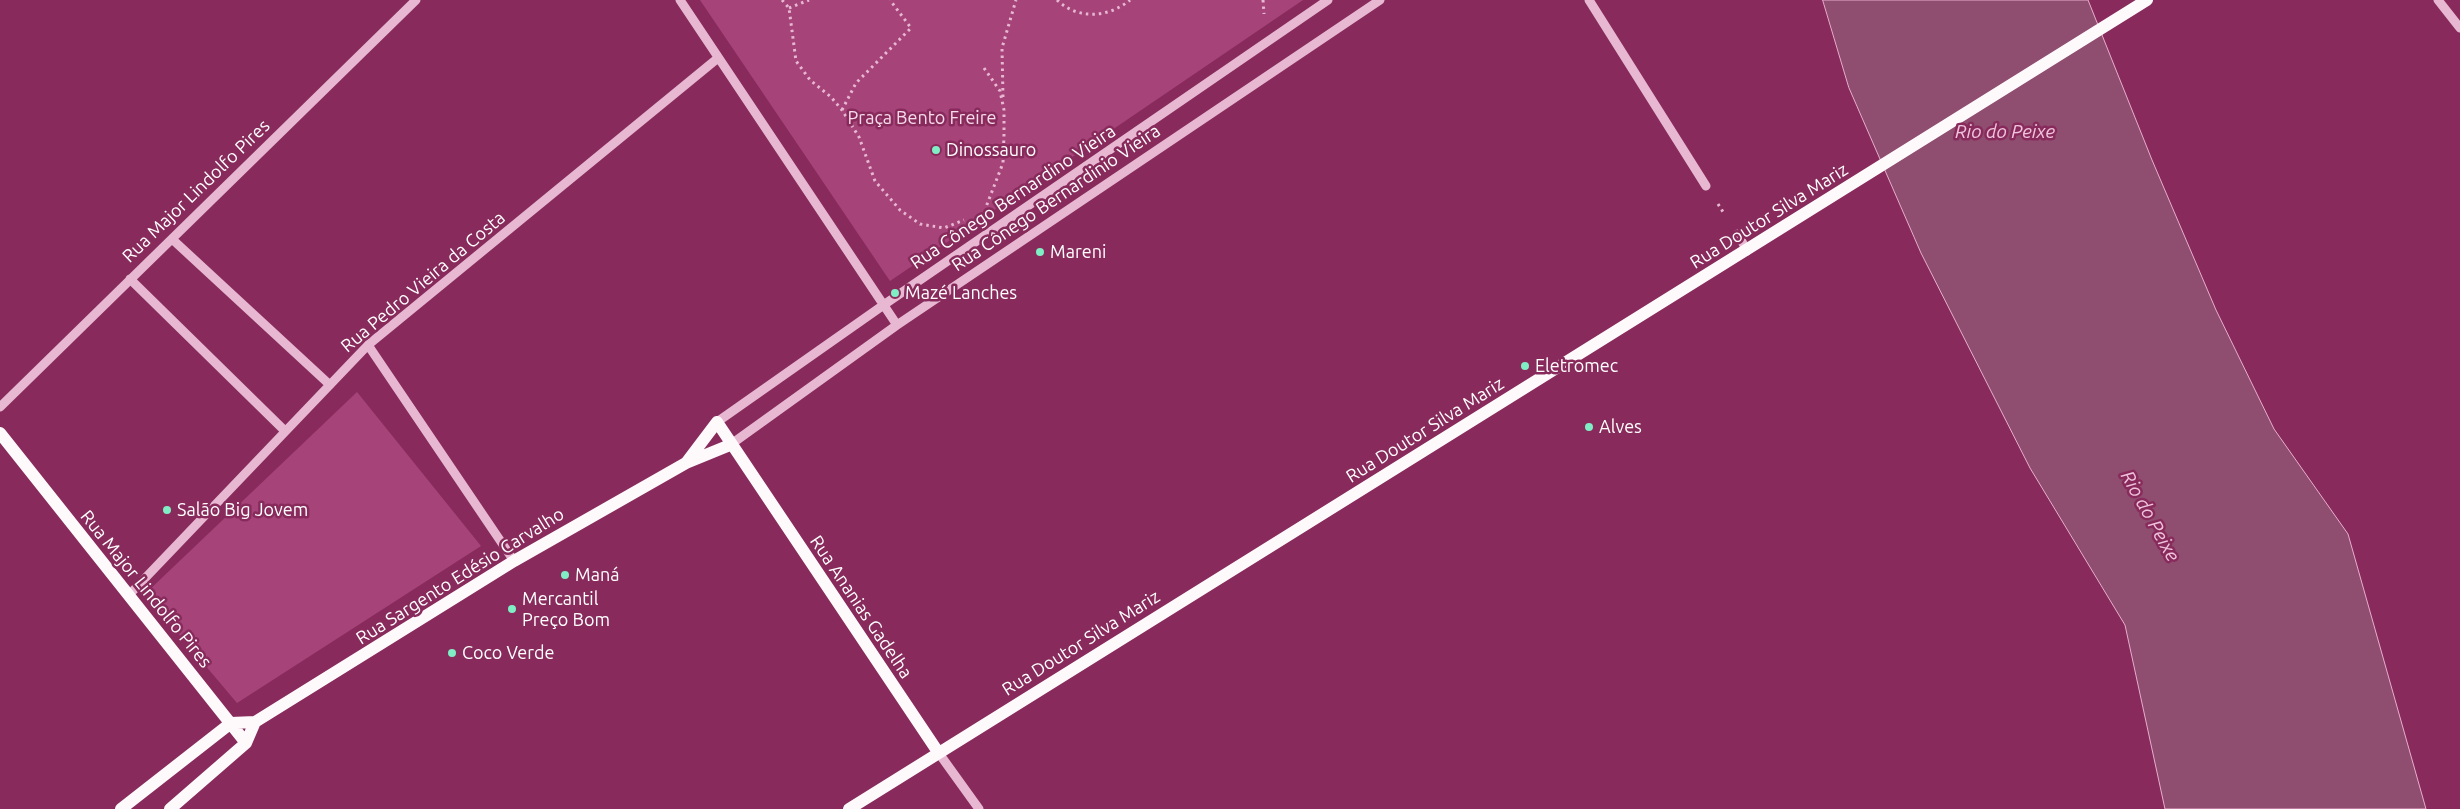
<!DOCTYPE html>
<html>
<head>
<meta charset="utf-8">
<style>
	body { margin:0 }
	canvas { display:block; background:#882b5c }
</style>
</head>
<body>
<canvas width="2460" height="809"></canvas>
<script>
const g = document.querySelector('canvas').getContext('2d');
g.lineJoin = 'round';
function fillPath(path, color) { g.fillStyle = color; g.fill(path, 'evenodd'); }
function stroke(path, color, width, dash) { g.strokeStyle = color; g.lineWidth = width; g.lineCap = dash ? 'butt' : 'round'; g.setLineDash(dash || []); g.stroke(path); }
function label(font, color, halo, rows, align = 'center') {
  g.font = font + ' Ubuntu,sans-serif'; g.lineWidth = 5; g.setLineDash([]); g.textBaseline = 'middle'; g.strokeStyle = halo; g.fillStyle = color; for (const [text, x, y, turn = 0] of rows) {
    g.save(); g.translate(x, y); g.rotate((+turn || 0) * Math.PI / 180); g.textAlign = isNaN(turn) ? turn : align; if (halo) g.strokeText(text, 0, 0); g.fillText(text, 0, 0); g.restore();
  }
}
fillPath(new Path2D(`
	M 700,0 L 1303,0 L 890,281 Z
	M 357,392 L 481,546 L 237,703 L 145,594 Z`), '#a64379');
const water = new Path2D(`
	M 1823,0 L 2088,0 L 2152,160 L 2216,310 L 2274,429 L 2348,534 L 2426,809 L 2165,809 L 2125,625 L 2030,468 L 1921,253 L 1849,88 Z`);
fillPath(water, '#8f4d6f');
stroke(water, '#e8adce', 1);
stroke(new Path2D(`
	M 782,0 L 789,8 L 796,61 L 810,80 L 831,97 L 842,110 L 859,137 L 875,181 L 900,210 L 920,224 L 944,228 L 964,220
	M 1057,0 C 1078,20 1108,18 1130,0
	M 1263,0 L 1264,14
	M 789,8 L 809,0
	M 984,68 L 1000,91 L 1004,110 L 1004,134 L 1003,163 L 986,207
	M 1003,97 L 1002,48 L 1016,0
	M 842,110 L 856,83 L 911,28 L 890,0
	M 1718,204 L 1725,215`), '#e8b8d2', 3, [2.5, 4]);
stroke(new Path2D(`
	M 680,0 L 897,325
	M 1589,0 L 1706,186
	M 2438,0 L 2460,28
	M 1738,234 L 1747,251
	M 172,239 L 330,385
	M 130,279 L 285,431
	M 368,345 L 514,561
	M 0,407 L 416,0
	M 717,422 L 885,304 L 1328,0
	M 730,445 L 897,325 L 1380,0
	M 128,596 L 368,345 L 718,58
	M 938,752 L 979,809`), '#e8b8d2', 9);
stroke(new Path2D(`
	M 0,433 L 246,743
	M 686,463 L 717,422 L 938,752
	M 231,723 L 255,722 L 514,561 L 686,463 L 730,445
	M 121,809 L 231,723
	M 170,809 L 246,743 L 255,722
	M 849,809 L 2147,0`), '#fefafc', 12);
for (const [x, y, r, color] of [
	[936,150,5,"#80eec4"],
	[1040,252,5,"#80eec4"],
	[895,293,5,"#80eec4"],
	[1525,366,5,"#80eec4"],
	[1589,427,5,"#80eec4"],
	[167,510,5,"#80eec4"],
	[565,575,5,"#80eec4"],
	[512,609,5,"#80eec4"],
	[452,653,5,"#80eec4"]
]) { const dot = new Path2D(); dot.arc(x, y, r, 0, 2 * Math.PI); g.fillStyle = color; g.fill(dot); stroke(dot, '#882b5c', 2); }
label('18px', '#f7dbea', '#882b5c', [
	["Praça Bento Freire",922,118]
]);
label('18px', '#fff', '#882b5c', [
	["Dinossauro",946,150],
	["Mareni",1050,252],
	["Mazé Lanches",905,293],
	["Eletromec",1535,366],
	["Alves",1599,427],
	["Salão Big Jovem",177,510],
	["Maná",575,575],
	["Mercantil",522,599],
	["Preço Bom",522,620],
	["Coco Verde",462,653]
], 'left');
label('18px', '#fff', '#882b5c', [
	["Rua Major Lindolfo Pires",196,191,-44],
	["Rua Cônego Bernardino Vieira",1013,197,-34],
	["Rua Cônego Bernardinio Vieira",1056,198,-34],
	["Rua Doutor Silva Mariz",1769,216,-32],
	["Rua Pedro Vieira da Costa",423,282,-40],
	["Rua Doutor Silva Mariz",1425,430,-32],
	["Rua Sargento Edésio Carvalho",460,576,-32],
	["Rua Major Lindolfo Pires",146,589,51],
	["Rua Ananias Gadelha",861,607,56],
	["Rua Doutor Silva Mariz",1081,643,-32]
]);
label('italic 19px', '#efc4dc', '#882b5c', [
	["Rio do Peixe",2005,132],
	["Rio do Peixe",2150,516,61]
]);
</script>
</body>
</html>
